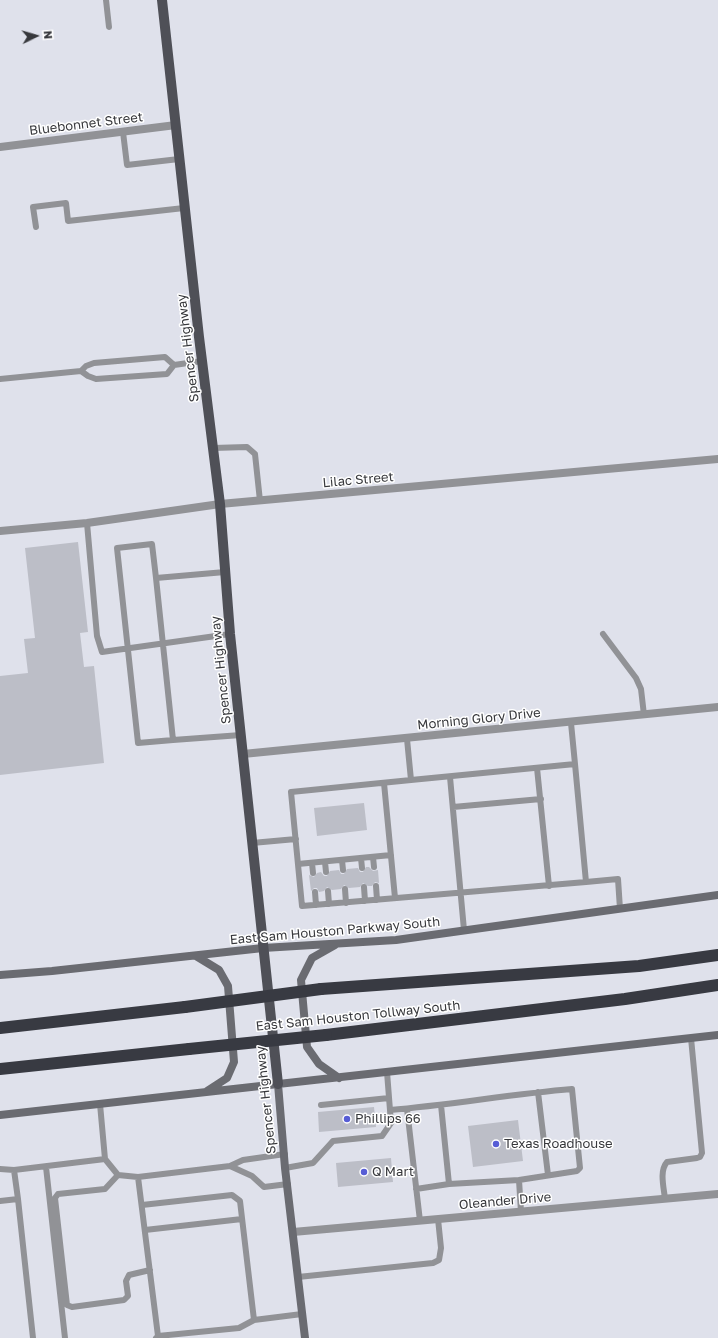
<!DOCTYPE html>
<html>
<head>
<meta charset="utf-8">
<style>
	body { margin:0 }
	#map { position:relative; width:718px; height:1338px; overflow:hidden; background:#dfe1eb; font-family:"Golos Text",sans-serif }
	canvas { display:block }
	.north { position:absolute; left:16px; top:16px; width:40px; height:40px; -webkit-text-stroke:3px #fff; paint-order:stroke; rotate:85deg; font-size:11px; font-weight:700; line-height:16px; text-align:center; color:#37383c }
	.north::after { content:''; display:block; margin:auto; width:14px; height:18px; background:#37383c; clip-path:polygon(50% 0,100% 100%,50% 72%,0 100%) }
</style>
</head>
<body>
<div id="map">
<canvas width="718" height="1338"></canvas>
<div class="north">N</div>
</div>
<script>
const g = document.querySelector('canvas').getContext('2d');
g.lineJoin = 'round';
function fillPath(path, color) { g.fillStyle = color; g.fill(path, 'evenodd'); }
function stroke(path, color, width, dash) { g.strokeStyle = color; g.lineWidth = width; g.lineCap = dash ? 'butt' : 'round'; g.setLineDash(dash || []); g.stroke(path); }
function label(font, color, halo, rows, align = 'center') {
  g.font = font + ' "Golos Text",sans-serif'; g.lineWidth = 3; g.setLineDash([]); g.textBaseline = 'middle'; g.strokeStyle = halo; g.fillStyle = color; for (const [text, x, y, turn = 0] of rows) {
    g.save(); g.translate(x, y); g.rotate((+turn || 0) * Math.PI / 180); g.textAlign = isNaN(turn) ? turn : align; if (halo) g.strokeText(text, 0, 0); g.fillText(text, 0, 0); g.restore();
  }
}
fillPath(new Path2D(`
	M 78,542 L 88,632 L 80,633 L 84,667 L 94,666 L 104,763 L 0,775 L 0,676 L 28,673 L 24,639 L 35,638 L 25,548 Z
	M 364,803 L 367,830 L 317,836 L 314,808 Z
	M 366,867 L 369,867 L 373,871 L 378,870 L 379,883 L 375,882 L 372,886 L 368,886 L 363,883 L 360,887 L 349,888 L 344,885 L 341,889 L 332,890 L 327,887 L 324,891 L 319,892 L 317,888 L 314,888 L 311,891 L 309,875 L 314,877 L 317,873 L 321,872 L 324,876 L 327,876 L 330,871 L 339,870 L 341,874 L 344,874 L 347,869 L 358,868 L 360,872 L 363,872 Z
	M 374,1107 L 376,1127 L 319,1132 L 318,1112 Z
	M 518,1120 L 523,1161 L 473,1167 L 468,1126 Z
	M 391,1158 L 393,1182 L 338,1187 L 336,1163 Z`), '#bcbec7');
stroke(new Path2D(`
	M 106,0 L 109,27
	M 123,132 L 127,165 L 179,159
	M 36,227 L 33,207 L 66,203 L 68,221 L 184,208
	M 81,371 L 88,376 L 96,379 L 167,374 L 174,365 L 202,361
	M 0,379 L 81,371 L 86,366 L 94,363 L 165,357 L 174,365
	M 213,448 L 247,447 L 255,454 L 260,501
	M 87,523 L 97,636 L 102,652 L 230,634
	M 225,572 L 156,578 L 173,740 L 241,735
	M 156,578 L 152,544 L 117,548 L 138,743 L 173,740
	M 603,634 L 636,678 L 641,689 L 644,715
	M 407,739 L 411,780 L 575,764 L 571,723
	M 575,764 L 586,882 L 618,879 L 620,909
	M 537,768 L 549,886
	M 450,777 L 464,930
	M 411,780 L 291,792 L 302,906 L 586,882
	M 384,783 L 395,898
	M 453,807 L 541,799
	M 252,843 L 296,839
	M 373,857 L 374,867
	M 361,858 L 362,868
	M 342,860 L 343,870
	M 325,862 L 326,872
	M 312,863 L 313,873
	M 298,864 L 391,855
	M 376,886 L 377,900
	M 364,887 L 365,901
	M 345,889 L 346,903
	M 328,891 L 329,904
	M 315,892 L 316,905
	M 538,1092 L 548,1175
	M 100,1104 L 105,1159 L 118,1175 L 138,1177 L 230,1166 L 243,1160 L 285,1154
	M 321,1105 L 389,1098
	M 441,1105 L 449,1184 L 519,1180
	M 407,1109 L 420,1221
	M 390,1110 C 451,1105 511,1094 572,1089 L 580,1168 L 577,1171 L 519,1180 L 521,1212
	M 230,1166 L 252,1176 L 264,1187 L 288,1184
	M 46,1167 L 65,1338
	M 285,1168 L 313,1163 L 333,1141 L 382,1136 L 391,1123 L 387,1072
	M 0,1169 L 14,1170 L 105,1159
	M 14,1170 L 18,1199
	M 118,1175 L 105,1189 L 58,1194 L 55,1198 L 67,1305 L 72,1307 L 124,1300 L 128,1296 L 126,1281 L 129,1275 L 150,1270
	M 138,1177 L 158,1336
	M 416,1189 L 449,1184
	M 665,1199 C 664,1188 659,1171 667,1162 L 697,1158 L 700,1157 L 702,1153 L 691,1038
	M 0,1201 L 18,1199 L 33,1338
	M 142,1205 L 232,1195 L 240,1201 L 254,1320
	M 145,1230 L 242,1219
	M 298,1277 L 433,1263 L 439,1260 L 441,1248 L 438,1219
	M 156,1338 L 158,1336 L 239,1328 L 254,1320 L 302,1314`), '#919296', 6);
stroke(new Path2D(`
	M 0,147 L 176,125
	M 0,531 L 87,523 L 220,504 L 718,459
	M 243,754 L 718,707
	M 293,1232 L 718,1194`), '#919296', 8);
stroke(new Path2D(`
	M 335,945 L 312,958 L 301,980 L 307,1047 L 319,1064 L 339,1078
	M 196,956 L 219,970 L 228,986 L 234,1062 L 227,1078 L 207,1091
	M 0,975 L 52,971 L 263,948 L 396,940 L 718,895
	M 278,1084 L 285,1168 L 305,1338
	M 0,1115 L 718,1035`), '#6a6b71', 8);
stroke(new Path2D(`
	M 162,0 L 199,337 L 220,504 L 230,634 L 278,1084`), '#4f5057', 10);
stroke(new Path2D(`
	M 321,989 L 639,966 L 718,955
	M 0,1028 L 185,1007
	M 326,1035 L 625,999 L 718,985
	M 0,1069 L 189,1049`), '#383a42', 12);
stroke(new Path2D(`
	M 185,1007 L 321,989
	M 189,1049 L 326,1035`), '#383a42', 12);
for (const [x, y, r, color] of [
	[347,1119,4,"#575dd5"],
	[496,1144,4,"#575dd5"],
	[364,1172,4,"#575dd5"]
]) { const dot = new Path2D(); dot.arc(x, y, r, 0, 2 * Math.PI); g.fillStyle = color; g.fill(dot); stroke(dot, '#fff', 1.5); }
label('13px', '#37383c', '#fff', [
	["Bluebonnet Street",86,124,-7],
	["Spencer Highway",188,348,-97],
	["Lilac Street",358,480,-5],
	["Spencer Highway",221,670,-96],
	["Morning Glory Drive",479,719,-6],
	["East Sam Houston Parkway South",335,931,-5],
	["East Sam Houston Tollway South",358,1016,-6],
	["Spencer Highway",266,1100,-96],
	["Oleander Drive",505,1201,-5]
]);
label('13px', '#37383c', '#fff', [
	["Phillips 66",355,1119],
	["Texas Roadhouse",504,1144],
	["Q Mart",372,1172]
], 'left');
</script>
</body>
</html>
